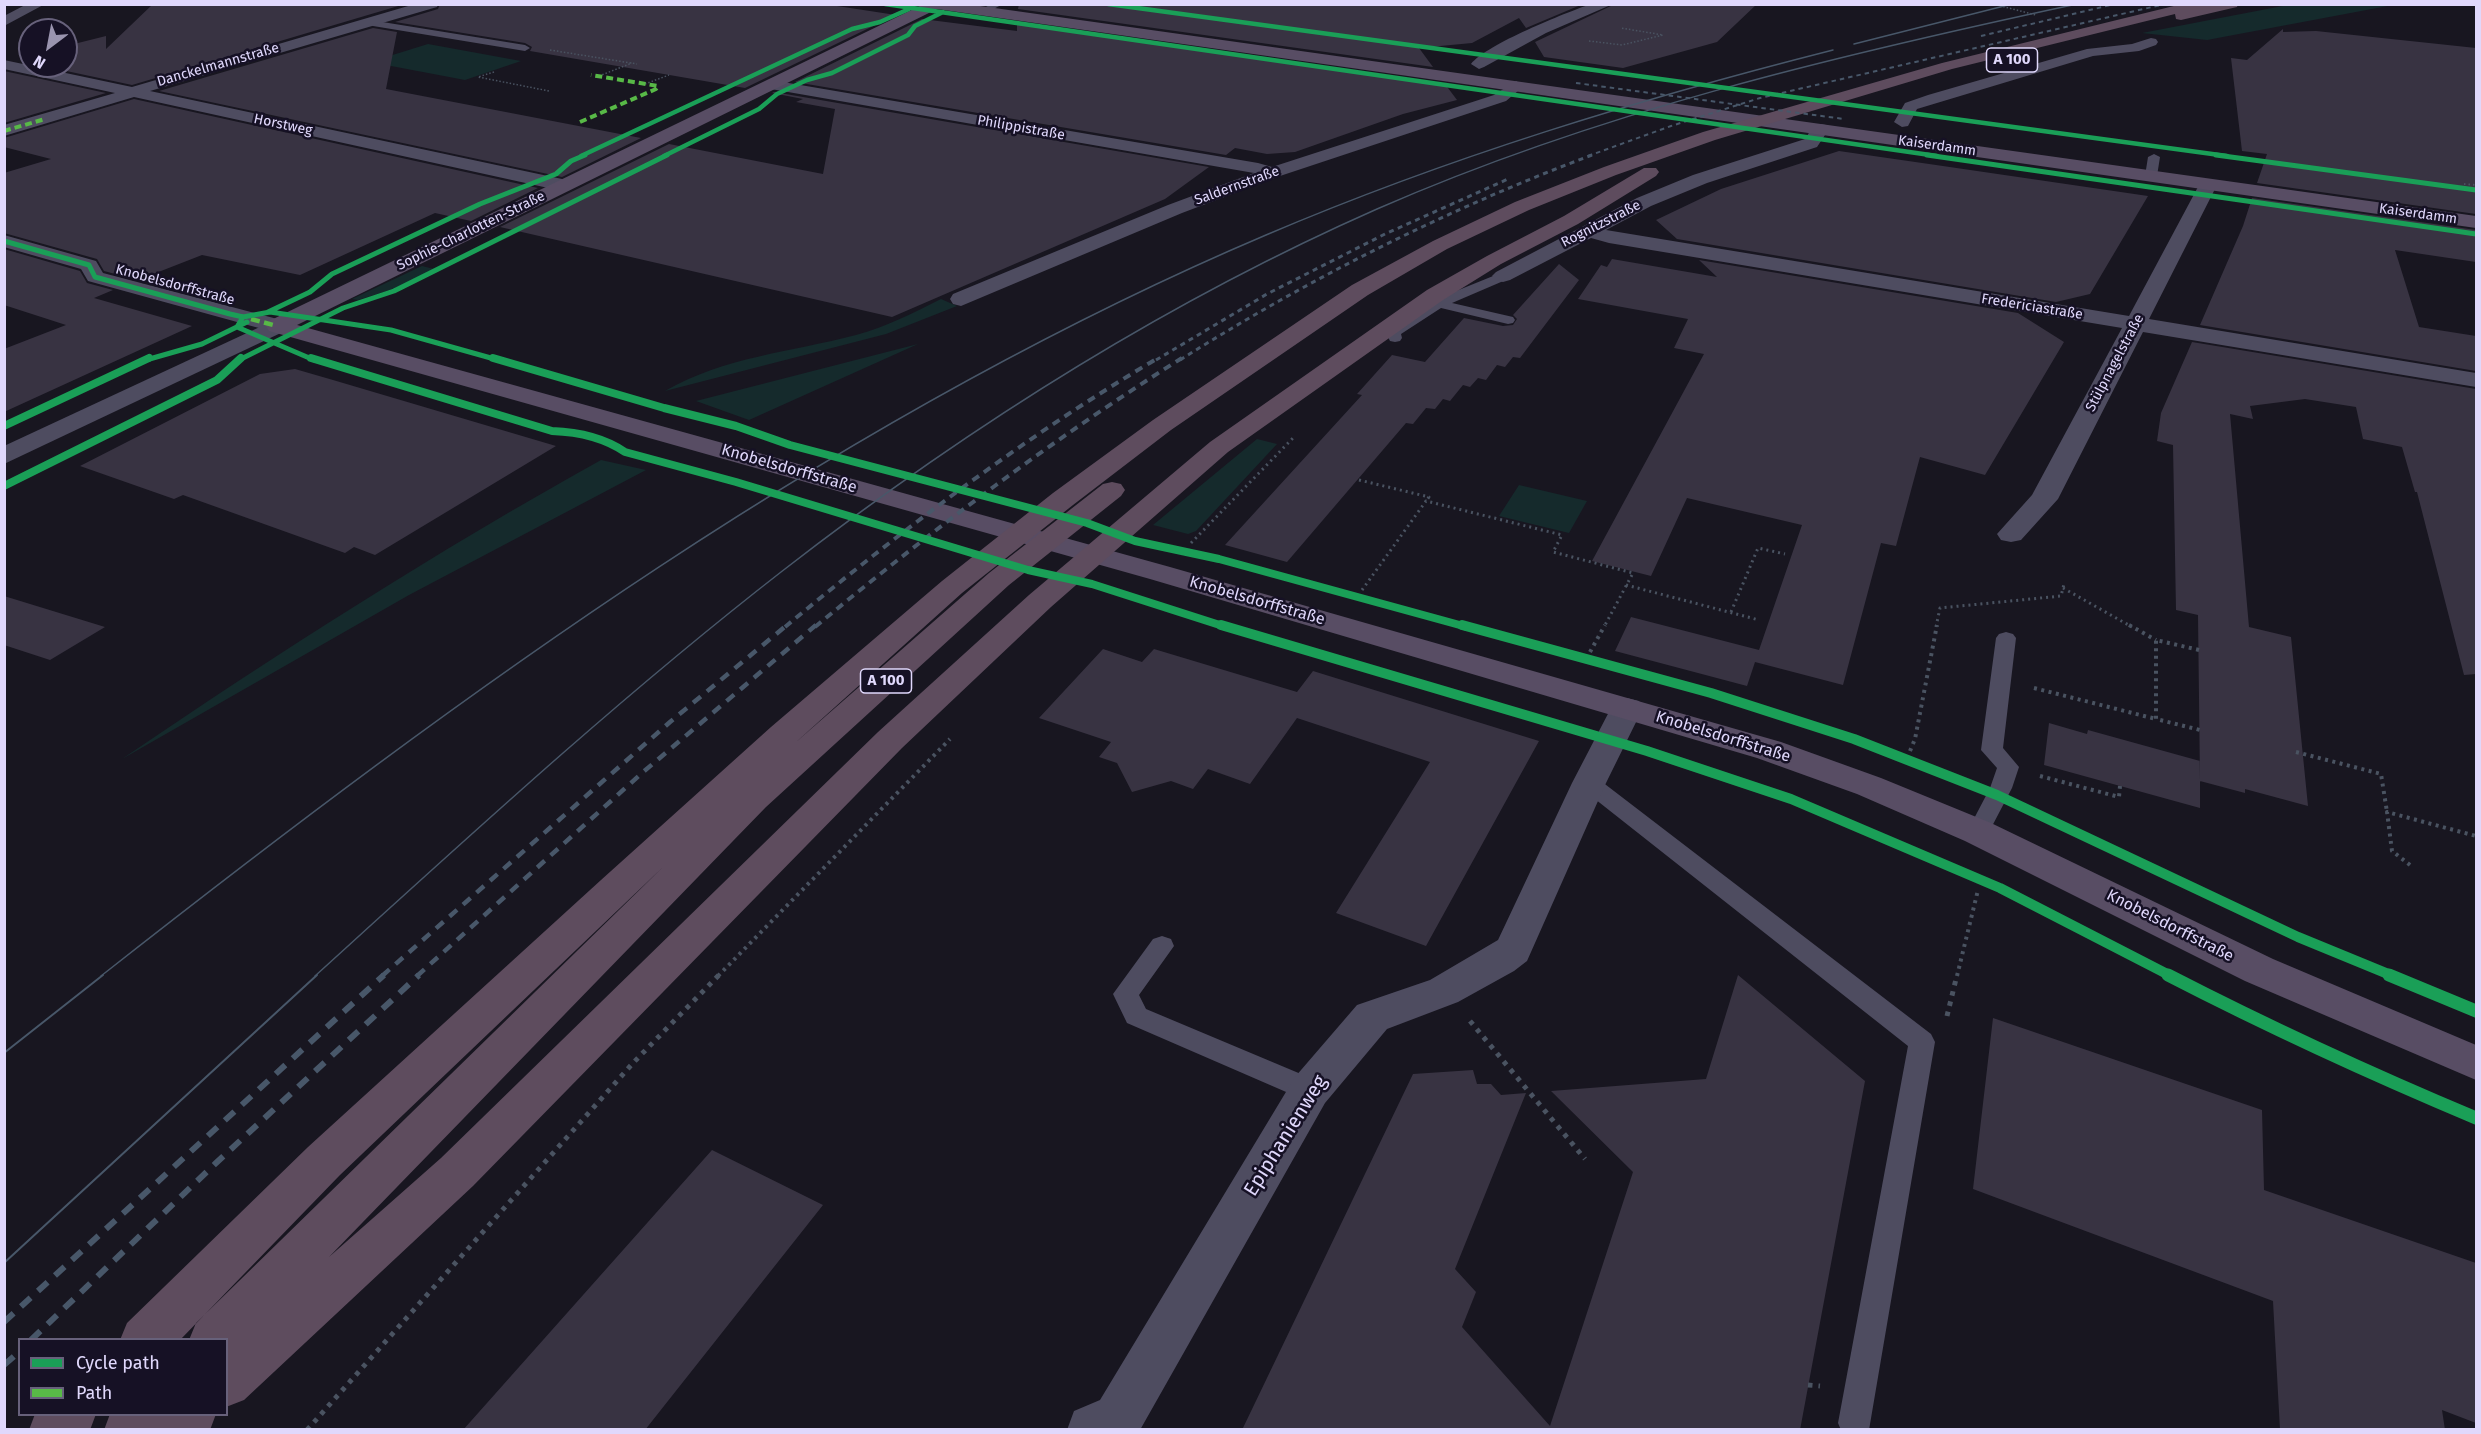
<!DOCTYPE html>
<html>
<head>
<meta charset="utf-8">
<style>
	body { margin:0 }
	#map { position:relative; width:2481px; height:1434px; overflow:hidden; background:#181620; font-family:"Fira Sans",sans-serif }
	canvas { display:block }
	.frame { position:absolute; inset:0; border:6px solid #e0d8fc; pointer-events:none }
	.legend { position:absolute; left:18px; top:1338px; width:210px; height:78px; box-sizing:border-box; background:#161125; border:2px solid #67617b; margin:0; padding:8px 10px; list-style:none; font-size:18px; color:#e0d8fc }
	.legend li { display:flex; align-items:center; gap:12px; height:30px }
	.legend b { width:30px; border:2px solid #67617b }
	.north { position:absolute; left:18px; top:18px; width:60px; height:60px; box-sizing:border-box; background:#161125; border:2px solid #67617b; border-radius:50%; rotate:212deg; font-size:16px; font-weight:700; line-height:24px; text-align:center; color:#e0d8fc }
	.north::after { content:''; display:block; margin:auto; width:21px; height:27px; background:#9a94af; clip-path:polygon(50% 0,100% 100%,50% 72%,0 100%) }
</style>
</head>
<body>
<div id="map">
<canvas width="2481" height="1434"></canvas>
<div class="frame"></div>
<ul class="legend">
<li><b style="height:8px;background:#1a9f57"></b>Cycle path</li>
<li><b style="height:8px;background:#58b947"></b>Path</li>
</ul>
<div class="north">N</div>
</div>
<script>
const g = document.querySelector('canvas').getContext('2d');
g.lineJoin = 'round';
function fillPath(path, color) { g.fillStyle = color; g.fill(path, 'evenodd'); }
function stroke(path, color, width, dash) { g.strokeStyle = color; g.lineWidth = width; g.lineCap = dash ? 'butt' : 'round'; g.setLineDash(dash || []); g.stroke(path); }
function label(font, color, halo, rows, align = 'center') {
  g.font = font + ' "Fira Sans",sans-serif'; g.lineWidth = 5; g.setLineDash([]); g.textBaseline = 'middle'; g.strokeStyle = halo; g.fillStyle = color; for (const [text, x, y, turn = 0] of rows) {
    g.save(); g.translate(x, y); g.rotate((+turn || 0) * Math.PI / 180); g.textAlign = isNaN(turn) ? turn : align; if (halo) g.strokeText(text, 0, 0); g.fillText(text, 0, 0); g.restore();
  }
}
fillPath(new Path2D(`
	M 2293,4 L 2393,5 L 2207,40 L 2142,33 Z
	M 428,44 L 521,61 L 465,80 L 370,62 Z
	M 422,266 L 434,269 L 393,289 L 358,300 L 352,299 Z
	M 941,299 L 957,306 L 886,334 L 665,391 C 724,357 791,352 856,335 C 886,327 913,313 941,299 Z
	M 918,344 L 749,420 L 696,401 Z
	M 1257,439 L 1277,444 L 1196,531 L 1188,534 L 1153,525 Z
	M 601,460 L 646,470 L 409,595 L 122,759 C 278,653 437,551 601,460 Z
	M 1519,485 L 1587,501 L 1569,533 L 1499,516 Z`), '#152a2c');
fillPath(new Path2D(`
	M 153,4 L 405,4 L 132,85 L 43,66 L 66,66 L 66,46 L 106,36 L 106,49 Z
	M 440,4 L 824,4 L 896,15 L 745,88 L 530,51 L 532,47 L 525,43 L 395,22 L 438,9 Z
	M 1019,4 L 1583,4 L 1526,28 L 1519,18 L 1472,43 L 1419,48 L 1433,67 L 1018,9 Z
	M 1615,4 L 1757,4 L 1717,42 L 1623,68 L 1544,57 L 1535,42 Z
	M 922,19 L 1017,31 L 1017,23 L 1445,84 L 1457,100 L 1403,114 L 1295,152 L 1267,154 L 1235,148 L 1226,155 L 795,82 Z
	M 373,28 L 397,32 L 386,89 L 641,138 L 562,177 L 159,91 Z
	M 2283,29 L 2283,32 L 2316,31 L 2476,48 L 2476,214 L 2257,183 L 2267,154 L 2242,151 L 2231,58 L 2247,60 Z
	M 4,71 L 106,93 L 4,123 Z
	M 774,92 L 1209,167 L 1165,199 L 892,317 L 500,227 L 669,144 L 823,174 L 835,109 L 796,102 L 803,99 L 772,93 Z
	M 134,99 L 538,188 L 471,221 L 435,213 L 300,275 L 202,255 L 138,280 L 104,271 L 97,259 L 4,233 L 4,173 L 51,159 L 4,147 L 4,138 Z
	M 1839,151 L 1936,165 L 2148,196 L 2090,294 L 2056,302 L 1677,239 L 1656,220 L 1721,189 Z
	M 2252,198 L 2476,230 L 2476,262 L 2395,250 L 2419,327 L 2476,336 L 2476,371 L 2200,325 L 2243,226 Z
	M 4,249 L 80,271 L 87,283 L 113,290 L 94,298 L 192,326 L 4,412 L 4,349 L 66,325 L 4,305 Z
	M 1612,259 L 1717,277 L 1699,260 L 2018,313 L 2064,342 L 1985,475 L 1920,457 L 1896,546 L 1881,543 L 1843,685 L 1755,662 L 1747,686 L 1615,651 L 1631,617 L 1759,650 L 1802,525 L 1687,498 L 1651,576 L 1592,561 L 1704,354 L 1674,348 L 1688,319 L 1578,299 L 1601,265 L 1607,267 Z
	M 1559,264 L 1579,280 L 1520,358 L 1513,357 L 1505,367 L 1497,365 L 1486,380 L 1478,378 L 1470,387 L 1463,385 L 1450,401 L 1443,399 L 1435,409 L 1426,408 L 1413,424 L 1406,423 L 1287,562 L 1225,545 L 1362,395 L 1357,394 L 1392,355 L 1425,362 L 1464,318 L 1503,326 L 1513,325 L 1517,319 L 1513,315 Z
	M 2192,342 L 2476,389 L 2476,674 L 2464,675 L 2417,492 L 2415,492 L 2402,447 L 2363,439 L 2356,407 L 2305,399 L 2250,406 L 2253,419 L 2230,414 L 2249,627 L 2291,637 L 2308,806 L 2245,789 L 2245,793 L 2200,781 L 2198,615 L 2176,610 L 2173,445 L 2157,441 L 2161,413 Z
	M 295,369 L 333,380 L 556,446 L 375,555 L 354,547 L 345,553 L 183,495 L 174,499 L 80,466 L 260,374 Z
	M 4,596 L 105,627 L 50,660 L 4,645 Z
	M 1103,649 L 1142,662 L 1154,649 L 1297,692 L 1313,671 L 1539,741 L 1426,946 L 1336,913 L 1430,762 L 1297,718 L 1250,784 L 1208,769 L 1193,789 L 1171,781 L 1132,792 L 1117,763 L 1099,757 L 1111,742 L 1039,718 Z
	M 2049,723 L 2087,734 L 2088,730 L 2200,761 L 2200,808 L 2044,765 Z
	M 1738,975 L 1865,1081 L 1800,1430 L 1242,1430 L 1413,1074 L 1473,1070 L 1477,1084 L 1491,1084 L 1501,1095 L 1526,1093 L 1455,1269 L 1476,1292 L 1462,1327 L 1550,1426 L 1633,1172 L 1551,1091 L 1706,1079 Z
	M 1993,1018 L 2262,1110 L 2264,1190 L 2476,1263 L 2476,1423 L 2442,1410 L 2445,1430 L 2280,1430 L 2273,1301 L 1973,1189 Z
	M 712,1150 L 823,1205 L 645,1430 L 463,1430 Z`), '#383342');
stroke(new Path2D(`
	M 1993,4 L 2036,15
	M 1589,41 L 1622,45 L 1663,35 L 1621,28
	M 550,50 L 637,64
	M 494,72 L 478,77 L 549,91
	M 599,76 L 632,63
	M 645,84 L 669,75`), '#4a5361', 1.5, [1.5, 2]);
stroke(new Path2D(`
	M 2464,184 L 2476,185`), '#4a5361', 2, [1.5, 3]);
stroke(new Path2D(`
	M 1359,480 L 1429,497 L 1426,501
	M 1191,543 L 1293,438
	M 1626,585 L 1759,620
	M 2063,588 L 2132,627
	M 1362,590 L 1426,501 L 1562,535 L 1553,552 L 1633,573 L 1604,627
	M 1731,612 L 1758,548 L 1785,554
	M 1936,627 L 1940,608 L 2061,596 L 2064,584`), '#4a5361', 3, [2, 4]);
stroke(new Path2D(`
	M 2129,625 L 2156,640
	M 2199,650 L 2156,640 L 2156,719 L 2200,730
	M 1590,652 L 1605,625
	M 2034,688 L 2156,719
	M 1910,751 L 1915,739 L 1937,625
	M 2296,752 L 2381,774 L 2387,812
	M 2040,776 L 2119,797 L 2120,786
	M 2410,865 L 2392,851 L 2387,812 L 2476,836
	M 718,976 L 950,739
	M 1957,976 L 1978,890`), '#4a5361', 4, [3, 4.5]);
stroke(new Path2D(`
	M 1947,1016 L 1957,975
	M 1470,1021 L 1585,1159
	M 1808,1385 L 1820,1386
	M 307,1430 L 633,1063 L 719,975`), '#4a5361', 5, [4.5, 6]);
fillPath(new Path2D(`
	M 991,4 L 1003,4 L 986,13 L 979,11 Z
	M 370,20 L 525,45 L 530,48 L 525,51 L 367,25 L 365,23 Z
	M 2154,154 L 2160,157 L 2157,176 L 2151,180 L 2145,176 L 2148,157 Z
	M 1503,272 L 1508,273 L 1510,276 L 1508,279 L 1452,303 L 1513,317 L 1515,320 L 1513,323 L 1508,324 L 1441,308 L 1401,334 L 1402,338 L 1400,341 L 1395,342 L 1390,341 L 1386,333 L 1388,330 L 1434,300 Z
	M 2006,632 L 2013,634 L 2016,638 L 2003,748 L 2019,767 L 2012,788 L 1989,832 L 1986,838 L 1978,840 L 1970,838 L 1967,832 L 1990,788 L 1997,768 L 1981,750 L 1996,638 L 1999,634 Z
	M 1589,775 L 1597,778 L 1931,1034 L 1935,1042 L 1869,1430 L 1841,1430 L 1838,1423 L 1908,1046 L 1581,788 L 1578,783 L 1581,778 Z
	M 1162,936 L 1171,939 L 1174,946 L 1139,995 L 1146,1009 L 1320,1082 L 1324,1090 L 1320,1098 L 1310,1102 L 1300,1098 L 1127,1023 L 1113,994 L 1153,939 Z`), '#4e4c60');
fillPath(new Path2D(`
	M 27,4 L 45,4 L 4,26 L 4,16 Z
	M 415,4 L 438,4 L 437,7 L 150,91 L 562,179 L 569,181 L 571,185 L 569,189 L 562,191 L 134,97 L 4,136 L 4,125 L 115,93 L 4,69 L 4,60 L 132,87 Z
	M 1591,4 L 1613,4 L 1546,33 L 1484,67 L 1479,69 L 1471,64 C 1487,44 1565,13 1591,4 Z
	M 2151,38 L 2156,39 L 2158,42 L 2156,45 L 2139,51 L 2093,56 L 1917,109 L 1908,126 L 1902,127 L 1894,122 L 1905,103 L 1928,95 L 2087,49 L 2132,44 Z
	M 771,80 L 1258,163 L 1272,167 L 1494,95 L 1516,81 L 1524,86 L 1506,101 L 1277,177 L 1182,213 L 961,306 L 953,304 L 950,299 L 953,294 L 1168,205 L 1254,173 L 765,88 L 763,85 Z
	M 1820,124 L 1826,125 L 1829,129 L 1817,147 L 1707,183 L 1651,206 L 1606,230 L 2129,316 L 2199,185 L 2201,181 L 2215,181 L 2217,185 L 2149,319 L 2476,373 L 2476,387 L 2143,332 L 2058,499 L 2021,540 L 2011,542 L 2001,540 L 1997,534 L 2032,495 L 2122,328 L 1609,243 L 1591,238 L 1510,280 L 1503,282 L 1496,280 L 1492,276 L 1496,272 L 1637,198 L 1693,175 L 1805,139 L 1814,125 Z
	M 4,235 L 96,261 L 103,273 L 285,321 L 288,326 L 285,331 L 277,333 L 88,281 L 81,269 L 4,247 Z
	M 1627,698 L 1639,701 L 1643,708 L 1606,783 L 1527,961 L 1514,971 L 1458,1002 L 1387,1029 L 1325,1103 L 1140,1430 L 1067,1430 L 1074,1411 L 1100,1400 L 1295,1077 L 1357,1005 L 1430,980 L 1498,940 L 1572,783 L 1611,708 L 1615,701 Z`), '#4e4c60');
fillPath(new Path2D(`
	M 277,319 L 285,321 L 288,326 L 285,331 L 4,464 L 4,446 Z`), '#4e4c60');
fillPath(new Path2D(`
	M 924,4 L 966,4 L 2476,216 L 2476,228 L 937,9 L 297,325 L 1170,567 L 1781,742 L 1881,778 L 1991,823 L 2273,959 L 2476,1045 L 2476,1080 L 2245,981 L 1965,841 L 1857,794 L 1757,758 L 1150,579 L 269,331 L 266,326 L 269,321 Z`), '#584d64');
fillPath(new Path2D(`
	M 2182,4 L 2238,4 L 2237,7 L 2181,20 L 2176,19 L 2175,14 L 1952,69 L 1715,140 L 1616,175 L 1529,210 L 1447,249 L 1368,295 L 1171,430 L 1073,505 L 962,593 L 795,743 L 989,573 L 1103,484 L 1112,482 L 1121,484 L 1125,490 L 1121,496 L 1009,585 L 766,807 L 329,1257 L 441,1158 L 878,732 L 1029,595 L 1210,442 L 1427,290 L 1487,256 L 1564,216 L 1644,168 L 1656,168 L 1659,172 L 1656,176 L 1578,224 L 1501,264 L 1443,300 L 1228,452 L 1051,607 L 902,748 L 473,1186 L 244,1400 L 226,1407 L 226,1340 L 189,1340 L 196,1323 L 663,867 L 340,1175 L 180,1340 L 120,1340 L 127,1323 L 308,1147 L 601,880 L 771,727 L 942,581 L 1053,493 L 1153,420 L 1352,285 L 1433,241 L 1515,202 L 1604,167 L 1703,132 L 1942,63 Z
	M 35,1414 L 96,1414 L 90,1430 L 29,1430 Z
	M 110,1414 L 216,1414 L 210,1430 L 104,1430 Z`), '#5e4c5e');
stroke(new Path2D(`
	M 1854,44 L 2012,4
	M 101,976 C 462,692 840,416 1266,235 C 1449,157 1640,99 1833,50
	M 315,976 C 467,838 619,698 781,572 C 965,429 1164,303 1377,209 C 1601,111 1839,55 2077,4`), '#485769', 1.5);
stroke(new Path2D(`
	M 4,1053 L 103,975
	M 4,1263 L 317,975`), '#485769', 2);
stroke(new Path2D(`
	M 1981,36 L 2115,4
	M 1576,83 L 1844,119
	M 1588,156 L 1671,126 L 1760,98 L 2165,4`), '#485769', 2, [4.5, 4]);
stroke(new Path2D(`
	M 1156,360 L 1267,294 L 1385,234 L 1508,179
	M 1180,360 C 1310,278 1448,209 1592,155`), '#485769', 3, [5, 4.5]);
stroke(new Path2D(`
	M 785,627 C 903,529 1026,436 1158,358
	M 815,627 C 932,530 1053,439 1182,358`), '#485769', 4, [8, 6]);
stroke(new Path2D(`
	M 382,976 L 670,722 L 787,625
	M 417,976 L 642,773 L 816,625`), '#485769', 4.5, [10, 8]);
stroke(new Path2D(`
	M 4,1322 L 384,975
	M 31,1340 L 216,1163 L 419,975
	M 4,1365 L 20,1351`), '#485769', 6, [13, 10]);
stroke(new Path2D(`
	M 580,122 L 656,89 L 658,86 L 591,75
	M 4,131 L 45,119`), '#58b947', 4, [7, 4]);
stroke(new Path2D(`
	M 251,319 L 277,326`), '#58b947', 4.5, [9, 4.5]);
stroke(new Path2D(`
	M 885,4 L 1937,156
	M 1108,4 L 2227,156
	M 581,156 L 852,29 L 880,22 L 909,9
	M 664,156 L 759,109 L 777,94 L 807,80 L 832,73 L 908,35 L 915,26 L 943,12`), '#1a9f57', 4.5);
stroke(new Path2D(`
	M 1927,155 L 2476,234
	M 2216,155 L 2476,190
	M 4,241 L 89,265 L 95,277 L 230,314 L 243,317 L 270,312 L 391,330 L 498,360
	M 268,312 L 310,292 L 332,274 L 480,204 L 556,174 L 571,161 L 585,155
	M 243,317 L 237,327 L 314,360
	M 146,360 L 202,344 L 247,322
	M 239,360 L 343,308 L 394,291 L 667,155`), '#1a9f57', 5);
stroke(new Path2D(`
	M 311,358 L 552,431 C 579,432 603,437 625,452 L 736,482 L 1028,570 L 1092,584 L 1226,627
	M 493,358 L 664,408 L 736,426 L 790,445 L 1087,523 L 1135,541 L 1219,559 L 1467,627
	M 4,426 L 149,358
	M 4,486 L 217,380 L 241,358`), '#1a9f57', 8);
stroke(new Path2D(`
	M 1221,625 L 1647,751 L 1791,799 L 2000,888 L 2171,976
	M 1462,625 L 1711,693 L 1854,739 L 1997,795 L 2298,937 L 2393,976`), '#1a9f57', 10);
stroke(new Path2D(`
	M 2168,975 C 2269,1027 2371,1074 2476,1118
	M 2389,975 L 2476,1011`), '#1a9f57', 13);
label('14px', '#e0d8fc', '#161125', [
	["Danckelmannstraße",218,65,-16],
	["Horstweg",283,125,12],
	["Philippistraße",1021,128,10],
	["Kaiserdamm",1937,146,8],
	["Saldernstraße",1237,186,-20],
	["Kaiserdamm",2418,214,8],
	["Rognitzstraße",1601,224,-27],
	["Sophie-Charlotten-Straße",471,231,-26],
	["Knobelsdorffstraße",175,285,15],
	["Fredericiastraße",2032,307,9],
	["Stülpnagelstraße",2115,363,-62]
]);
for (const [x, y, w] of [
	[2012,60,51],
	[886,681,51]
]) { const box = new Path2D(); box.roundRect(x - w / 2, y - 12, w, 24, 4.5); g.fillStyle = '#161125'; g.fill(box); stroke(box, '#e0d8fc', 1.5); }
label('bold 15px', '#e0d8fc', null, [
	["A 100",2012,60],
	["A 100",886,681]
]);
label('16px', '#e0d8fc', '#161125', [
	["Knobelsdorffstraße",789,469,16],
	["Knobelsdorffstraße",1257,601,16],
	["Knobelsdorffstraße",1723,737,17],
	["Knobelsdorffstraße",2170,926,27]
]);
label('20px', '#e0d8fc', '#161125', [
	["Epiphanienweg",1286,1136,-58]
]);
</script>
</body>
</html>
